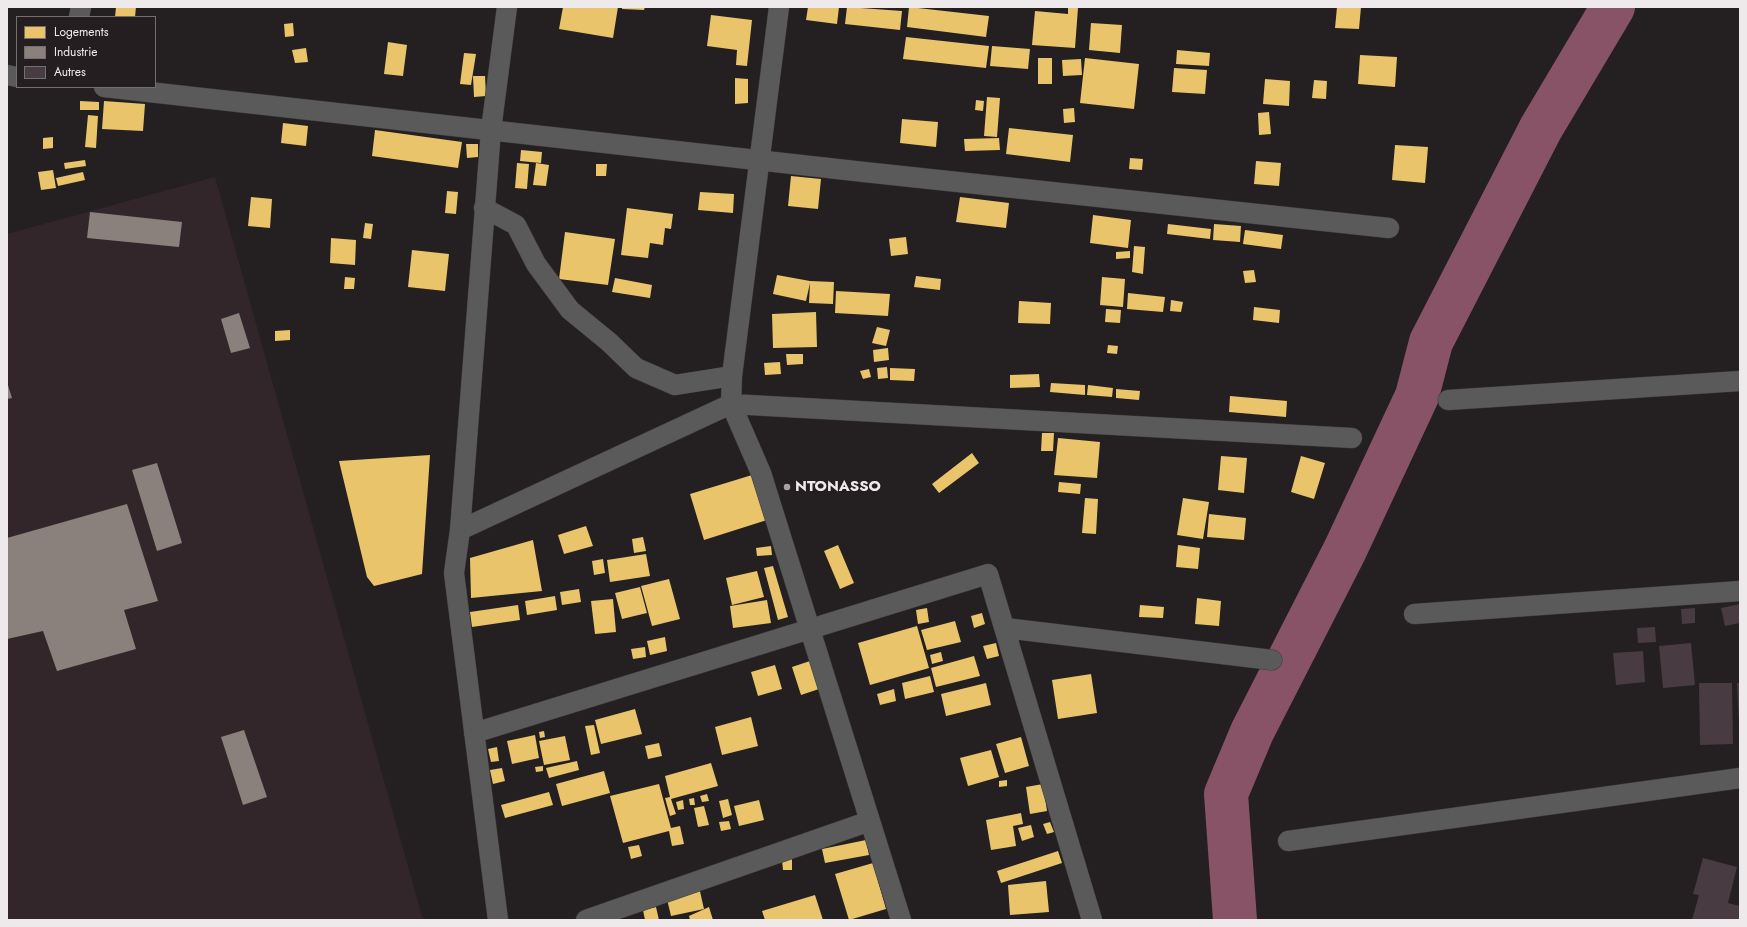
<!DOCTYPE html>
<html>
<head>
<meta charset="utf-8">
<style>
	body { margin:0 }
	#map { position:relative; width:1747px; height:927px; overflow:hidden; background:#241f21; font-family:Jost,sans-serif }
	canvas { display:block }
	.frame { position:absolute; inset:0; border:8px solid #eee9eb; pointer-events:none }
	.legend { position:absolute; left:16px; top:16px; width:140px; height:72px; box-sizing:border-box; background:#251e21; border:1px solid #756f72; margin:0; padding:5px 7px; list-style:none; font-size:12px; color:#eee9eb }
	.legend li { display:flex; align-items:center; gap:8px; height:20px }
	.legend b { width:20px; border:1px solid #756f72 }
</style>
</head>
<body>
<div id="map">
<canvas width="1747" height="927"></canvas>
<div class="frame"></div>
<ul class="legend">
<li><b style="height:11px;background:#e9c46a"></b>Logements</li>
<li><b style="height:11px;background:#8a817c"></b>Industrie</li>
<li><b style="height:11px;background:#483c42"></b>Autres</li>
</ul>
</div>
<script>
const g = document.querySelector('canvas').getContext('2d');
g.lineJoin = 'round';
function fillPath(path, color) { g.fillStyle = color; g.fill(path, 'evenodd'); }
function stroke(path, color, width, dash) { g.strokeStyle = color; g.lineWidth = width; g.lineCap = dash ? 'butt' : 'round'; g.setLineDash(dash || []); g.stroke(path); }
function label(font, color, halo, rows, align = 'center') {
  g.font = font + ' Jost,sans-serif'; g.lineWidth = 4; g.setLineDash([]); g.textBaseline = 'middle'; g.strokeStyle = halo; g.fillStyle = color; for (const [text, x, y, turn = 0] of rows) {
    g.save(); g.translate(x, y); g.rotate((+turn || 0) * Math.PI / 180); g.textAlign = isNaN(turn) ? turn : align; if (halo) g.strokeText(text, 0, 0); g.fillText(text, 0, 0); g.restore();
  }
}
fillPath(new Path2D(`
	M 215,177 L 423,920 L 7,920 L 7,234 Z`), '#32262a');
fillPath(new Path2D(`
	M 116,7 L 136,7 L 135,17 L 115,17 Z
	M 563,7 L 618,7 L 613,38 L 559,29 Z
	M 622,7 L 645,7 L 644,10 L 622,9 Z
	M 808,7 L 839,7 L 837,24 L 806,20 Z
	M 847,7 L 902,11 L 900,30 L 845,24 Z
	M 909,7 L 989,16 L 986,37 L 907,27 Z
	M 1337,7 L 1361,7 L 1359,29 L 1335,28 Z
	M 1068,8 L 1078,8 L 1075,48 L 1032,45 L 1035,11 L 1068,14 Z
	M 711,15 L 752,20 L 747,66 L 736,65 L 737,50 L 707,46 Z
	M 293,23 L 294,36 L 285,37 L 284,24 Z
	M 1091,23 L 1122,25 L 1120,53 L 1089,50 Z
	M 906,37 L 989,46 L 986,68 L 903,59 Z
	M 388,42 L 407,45 L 403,76 L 384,74 Z
	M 992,46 L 1030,49 L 1028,69 L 990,66 Z
	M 306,48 L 308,62 L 295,63 L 292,50 Z
	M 1177,50 L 1210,53 L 1209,66 L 1176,64 Z
	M 464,53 L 476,54 L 471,85 L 460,84 Z
	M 1360,55 L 1397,57 L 1395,87 L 1358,84 Z
	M 1038,58 L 1052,58 L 1052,84 L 1038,84 Z
	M 1085,58 L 1139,64 L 1134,109 L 1080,103 Z
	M 1081,59 L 1082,75 L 1063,76 L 1062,60 Z
	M 1174,68 L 1207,70 L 1205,94 L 1172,92 Z
	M 473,76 L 485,76 L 486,96 L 474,97 Z
	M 735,78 L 748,79 L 748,103 L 735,104 Z
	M 1265,79 L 1290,81 L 1289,106 L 1263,104 Z
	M 1314,80 L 1327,81 L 1326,99 L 1312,98 Z
	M 987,97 L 1000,98 L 997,137 L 984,136 Z
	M 976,100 L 984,101 L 983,111 L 975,110 Z
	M 80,101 L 99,102 L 99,110 L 80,110 Z
	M 104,101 L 145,104 L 143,131 L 102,129 Z
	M 1074,108 L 1075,122 L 1064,123 L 1063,109 Z
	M 1269,112 L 1271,134 L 1259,135 L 1258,113 Z
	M 88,115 L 98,116 L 96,148 L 85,147 Z
	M 902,119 L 938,122 L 936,147 L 900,143 Z
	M 283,123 L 308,126 L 306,146 L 281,143 Z
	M 1009,128 L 1073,135 L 1070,162 L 1006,154 Z
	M 375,130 L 462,142 L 458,168 L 372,156 Z
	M 53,137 L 53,148 L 43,149 L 43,138 Z
	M 999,138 L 1000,150 L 965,151 L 964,139 Z
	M 466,144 L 478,144 L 478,157 L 467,158 Z
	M 1395,145 L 1428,147 L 1425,183 L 1392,180 Z
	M 521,150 L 542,152 L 541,163 L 520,161 Z
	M 1130,158 L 1143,159 L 1142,170 L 1129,169 Z
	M 85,160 L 86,166 L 65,169 L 64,163 Z
	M 1256,161 L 1281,163 L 1279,186 L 1254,184 Z
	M 517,163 L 529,164 L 527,189 L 515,188 Z
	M 536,163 L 549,165 L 546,186 L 533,185 Z
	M 596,164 L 607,164 L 606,176 L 596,176 Z
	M 53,170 L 56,188 L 41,190 L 38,172 Z
	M 83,172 L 85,180 L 58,186 L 56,178 Z
	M 791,176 L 821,179 L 818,209 L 788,206 Z
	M 447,191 L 458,192 L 456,214 L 445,213 Z
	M 700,192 L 734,194 L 733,213 L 698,210 Z
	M 251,197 L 272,199 L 270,228 L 248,226 Z
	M 960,197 L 1009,203 L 1006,228 L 956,222 Z
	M 627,208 L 673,214 L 671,229 L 665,228 L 663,245 L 650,243 L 648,258 L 621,255 Z
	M 1093,215 L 1131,220 L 1128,248 L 1090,243 Z
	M 365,223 L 373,224 L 371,239 L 363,238 Z
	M 1168,224 L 1211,229 L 1210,239 L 1167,234 Z
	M 1214,224 L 1241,226 L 1240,242 L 1213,240 Z
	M 1245,230 L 1283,235 L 1281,249 L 1243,244 Z
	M 565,232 L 615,239 L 608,285 L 559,279 Z
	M 906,237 L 908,254 L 891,256 L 889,239 Z
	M 331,238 L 356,240 L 355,265 L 330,263 Z
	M 1134,246 L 1145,247 L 1143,274 L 1132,272 Z
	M 412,250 L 449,254 L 445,291 L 408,287 Z
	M 1130,251 L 1130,258 L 1116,259 L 1116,252 Z
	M 1254,270 L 1256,282 L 1245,283 L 1243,271 Z
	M 777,275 L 810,281 L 834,282 L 833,304 L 809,303 L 810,283 L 806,301 L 773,294 Z
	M 916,276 L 941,279 L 940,290 L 914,287 Z
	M 345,277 L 355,278 L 354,289 L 344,289 Z
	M 1102,277 L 1125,279 L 1123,307 L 1100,305 Z
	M 615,278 L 652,285 L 650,298 L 612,292 Z
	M 836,291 L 890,294 L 888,316 L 835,313 Z
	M 1128,293 L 1165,297 L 1163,312 L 1127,309 Z
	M 1171,300 L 1183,302 L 1181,312 L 1170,311 Z
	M 1019,301 L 1051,303 L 1050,324 L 1018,323 Z
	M 1254,307 L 1280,310 L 1279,323 L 1253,320 Z
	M 1106,309 L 1121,310 L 1120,323 L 1105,322 Z
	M 816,312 L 817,347 L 773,348 L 772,314 Z
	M 877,327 L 890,330 L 886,346 L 872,343 Z
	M 290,330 L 290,340 L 275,341 L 275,331 Z
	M 1108,345 L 1118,346 L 1117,354 L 1107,353 Z
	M 888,348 L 889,360 L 874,362 L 873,350 Z
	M 786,354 L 803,354 L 803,364 L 787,365 Z
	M 780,362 L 781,374 L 765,375 L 764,363 Z
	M 887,367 L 888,378 L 878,379 L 877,368 Z
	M 890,368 L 915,369 L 914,381 L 890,380 Z
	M 869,369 L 871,377 L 863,379 L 860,371 Z
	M 1039,374 L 1040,387 L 1010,388 L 1010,375 Z
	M 1051,383 L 1085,385 L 1085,395 L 1050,392 Z
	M 1088,385 L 1113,388 L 1112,397 L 1087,395 Z
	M 1116,389 L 1140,391 L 1139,400 L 1116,398 Z
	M 1230,396 L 1287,401 L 1286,417 L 1229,412 Z
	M 1042,433 L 1054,433 L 1053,451 L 1041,451 Z
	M 1058,438 L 1100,442 L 1097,478 L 1054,475 Z
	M 972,453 L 979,463 L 939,493 L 932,484 Z
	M 430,455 L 422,574 L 374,586 L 367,577 L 339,461 Z
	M 1221,456 L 1247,458 L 1244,493 L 1218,490 Z
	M 1301,456 L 1325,463 L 1314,499 L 1291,492 Z
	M 752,475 L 767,520 L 704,540 L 690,494 Z
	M 1059,482 L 1081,484 L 1080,494 L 1058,492 Z
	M 1085,498 L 1098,499 L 1096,534 L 1082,533 Z
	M 1183,498 L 1209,502 L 1203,539 L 1177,535 Z
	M 1209,514 L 1246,518 L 1244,540 L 1207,537 Z
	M 586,526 L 593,546 L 564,554 L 558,535 Z
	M 643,537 L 646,551 L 634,553 L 632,539 Z
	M 533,540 L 542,591 L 471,598 L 470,558 Z
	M 838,545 L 854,583 L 840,589 L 824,551 Z
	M 1178,545 L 1200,548 L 1198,569 L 1176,567 Z
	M 771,546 L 772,555 L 757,556 L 756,548 Z
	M 646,554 L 650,576 L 610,582 L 607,560 Z
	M 603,559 L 605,573 L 594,575 L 592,561 Z
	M 773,566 L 788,617 L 778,620 L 764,568 Z
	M 757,571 L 764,597 L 732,605 L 726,578 Z
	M 669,579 L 680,619 L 652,626 L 641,586 Z
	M 640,587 L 647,613 L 622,619 L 615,593 Z
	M 579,589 L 581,602 L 562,605 L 560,592 Z
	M 555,596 L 557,610 L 527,615 L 525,601 Z
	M 1197,598 L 1221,601 L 1219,626 L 1195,624 Z
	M 613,599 L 616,632 L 595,634 L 591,601 Z
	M 767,600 L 771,623 L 733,628 L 730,606 Z
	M 518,605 L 520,620 L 472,627 L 470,612 Z
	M 1140,605 L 1164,607 L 1163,618 L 1139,617 Z
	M 927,608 L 929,622 L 918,624 L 916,610 Z
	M 982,613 L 985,624 L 974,628 L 971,616 Z
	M 955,621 L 961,642 L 927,650 L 921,630 Z
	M 917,626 L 929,668 L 870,685 L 858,643 Z
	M 665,637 L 667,651 L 650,655 L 647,641 Z
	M 996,643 L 999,656 L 987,659 L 983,646 Z
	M 645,647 L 646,657 L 633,659 L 631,649 Z
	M 941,652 L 943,661 L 932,664 L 930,655 Z
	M 974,656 L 980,676 L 936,687 L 931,668 Z
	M 816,659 L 825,687 L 801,695 L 792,667 Z
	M 775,665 L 782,689 L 758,696 L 751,672 Z
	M 1091,674 L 1097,713 L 1058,719 L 1052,680 Z
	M 930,676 L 934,692 L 905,699 L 902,683 Z
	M 986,683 L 991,705 L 946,716 L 941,694 Z
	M 894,689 L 896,701 L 880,705 L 877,694 Z
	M 635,709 L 642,734 L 601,744 L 595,720 Z
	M 751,717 L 758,746 L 722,755 L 715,727 Z
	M 594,725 L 600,753 L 591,755 L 585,726 Z
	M 544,731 L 545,737 L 540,738 L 539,732 Z
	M 535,735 L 539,758 L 512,764 L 507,741 Z
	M 565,736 L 570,760 L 544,765 L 539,741 Z
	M 1021,737 L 1029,766 L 1005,773 L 996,744 Z
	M 659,743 L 662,756 L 648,759 L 645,746 Z
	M 497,747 L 499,761 L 491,762 L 488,749 Z
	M 991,750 L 999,777 L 968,786 L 960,758 Z
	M 577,761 L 579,770 L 549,778 L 546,768 Z
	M 711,763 L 718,786 L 671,799 L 676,814 L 670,816 L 665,798 L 670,797 L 665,776 Z
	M 543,766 L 543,771 L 536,772 L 535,767 Z
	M 502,768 L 505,781 L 493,784 L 490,770 Z
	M 604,771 L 610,793 L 562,806 L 556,784 Z
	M 1007,780 L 1007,786 L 999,787 L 999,781 Z
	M 659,784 L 671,828 L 680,826 L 684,844 L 672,846 L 669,831 L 623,843 L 610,796 Z
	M 1043,784 L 1047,811 L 1030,814 L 1026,787 Z
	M 549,792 L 553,805 L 505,818 L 501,805 Z
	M 707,794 L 709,801 L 702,802 L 700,796 Z
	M 694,798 L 695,805 L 690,805 L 689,799 Z
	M 728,799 L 732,815 L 723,818 L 719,801 Z
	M 683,800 L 684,809 L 678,810 L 676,802 Z
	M 759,800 L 764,820 L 739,826 L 734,806 Z
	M 704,806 L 709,825 L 698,827 L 694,808 Z
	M 1021,813 L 1023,824 L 1013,826 L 1016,846 L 991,850 L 986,820 Z
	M 729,821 L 731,829 L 721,831 L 719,822 Z
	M 1050,822 L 1054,832 L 1047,834 L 1043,824 Z
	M 1031,825 L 1034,837 L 1022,841 L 1018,828 Z
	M 866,840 L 869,855 L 825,863 L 822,849 Z
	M 639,845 L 642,856 L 631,859 L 628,847 Z
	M 1058,851 L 1062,863 L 1001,883 L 997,871 Z
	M 792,859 L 792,870 L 783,870 L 782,860 Z
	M 873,863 L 886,909 L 849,920 L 835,874 Z
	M 1046,881 L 1049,912 L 1010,915 L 1008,885 Z
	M 699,887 L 704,909 L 671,916 L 666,895 Z
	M 815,895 L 823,920 L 765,920 L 762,911 Z
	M 656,907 L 659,920 L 645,920 L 643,910 Z
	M 709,907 L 713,920 L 690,920 L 689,916 Z`), '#e9c46a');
fillPath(new Path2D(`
	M 90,212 L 182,222 L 179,247 L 87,238 Z
	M 239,313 L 250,348 L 231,353 L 221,319 Z
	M 7,382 L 12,398 L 7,399 Z
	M 157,463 L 182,543 L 157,551 L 132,470 Z
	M 127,504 L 158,601 L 124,610 L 136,649 L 57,671 L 43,631 L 7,639 L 7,538 Z
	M 244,730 L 267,797 L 243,805 L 221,737 Z`), '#8a817c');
stroke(new Path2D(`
	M 1235,920 L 1226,794 L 1252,732 L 1345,550 L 1417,396 L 1431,342 L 1541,128 L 1613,7`), '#885267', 44);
fillPath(new Path2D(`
	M 1740,604 L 1740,623 L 1725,626 L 1721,608 Z
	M 1695,608 L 1695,623 L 1682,624 L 1681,609 Z
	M 1655,627 L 1656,642 L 1638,643 L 1637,628 Z
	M 1691,643 L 1695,685 L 1663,688 L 1659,646 Z
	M 1643,651 L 1645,682 L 1616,685 L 1613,653 Z
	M 1699,683 L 1732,683 L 1733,744 L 1700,745 Z
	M 1737,683 L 1740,683 L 1740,724 L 1739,724 Z
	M 1703,858 L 1737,867 L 1728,903 L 1740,906 L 1740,920 L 1692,920 L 1699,895 L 1693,894 Z`), '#483c42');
const minor = new Path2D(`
	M 779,7 L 732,376 L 731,404 L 761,473 L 901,920
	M 79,17 L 81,7
	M 7,75 L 17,77
	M 104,87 L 864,172 L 1389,228
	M 484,208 L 516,225 L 536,264 L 570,310 L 609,342 L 636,368 L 675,385 L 732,376
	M 1448,400 L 1740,381
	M 460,530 L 731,404 L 1352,438
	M 1414,614 L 1740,591
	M 1005,628 L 1272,660
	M 474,733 L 988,574 L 1092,920
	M 1288,841 L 1740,778
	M 498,920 L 454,573 L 460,530 L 491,130 L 507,7
	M 586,920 L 870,821`);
stroke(minor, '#3f3c3d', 21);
stroke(minor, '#5b5a5a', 20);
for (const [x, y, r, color] of [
	[787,487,4,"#a7a2a4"]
]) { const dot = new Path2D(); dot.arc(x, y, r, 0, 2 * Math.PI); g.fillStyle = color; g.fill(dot); stroke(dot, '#251e21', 1.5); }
label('bold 15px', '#eee9eb', '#251e21', [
	["NTONASSO",795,487]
], 'left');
</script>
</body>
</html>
